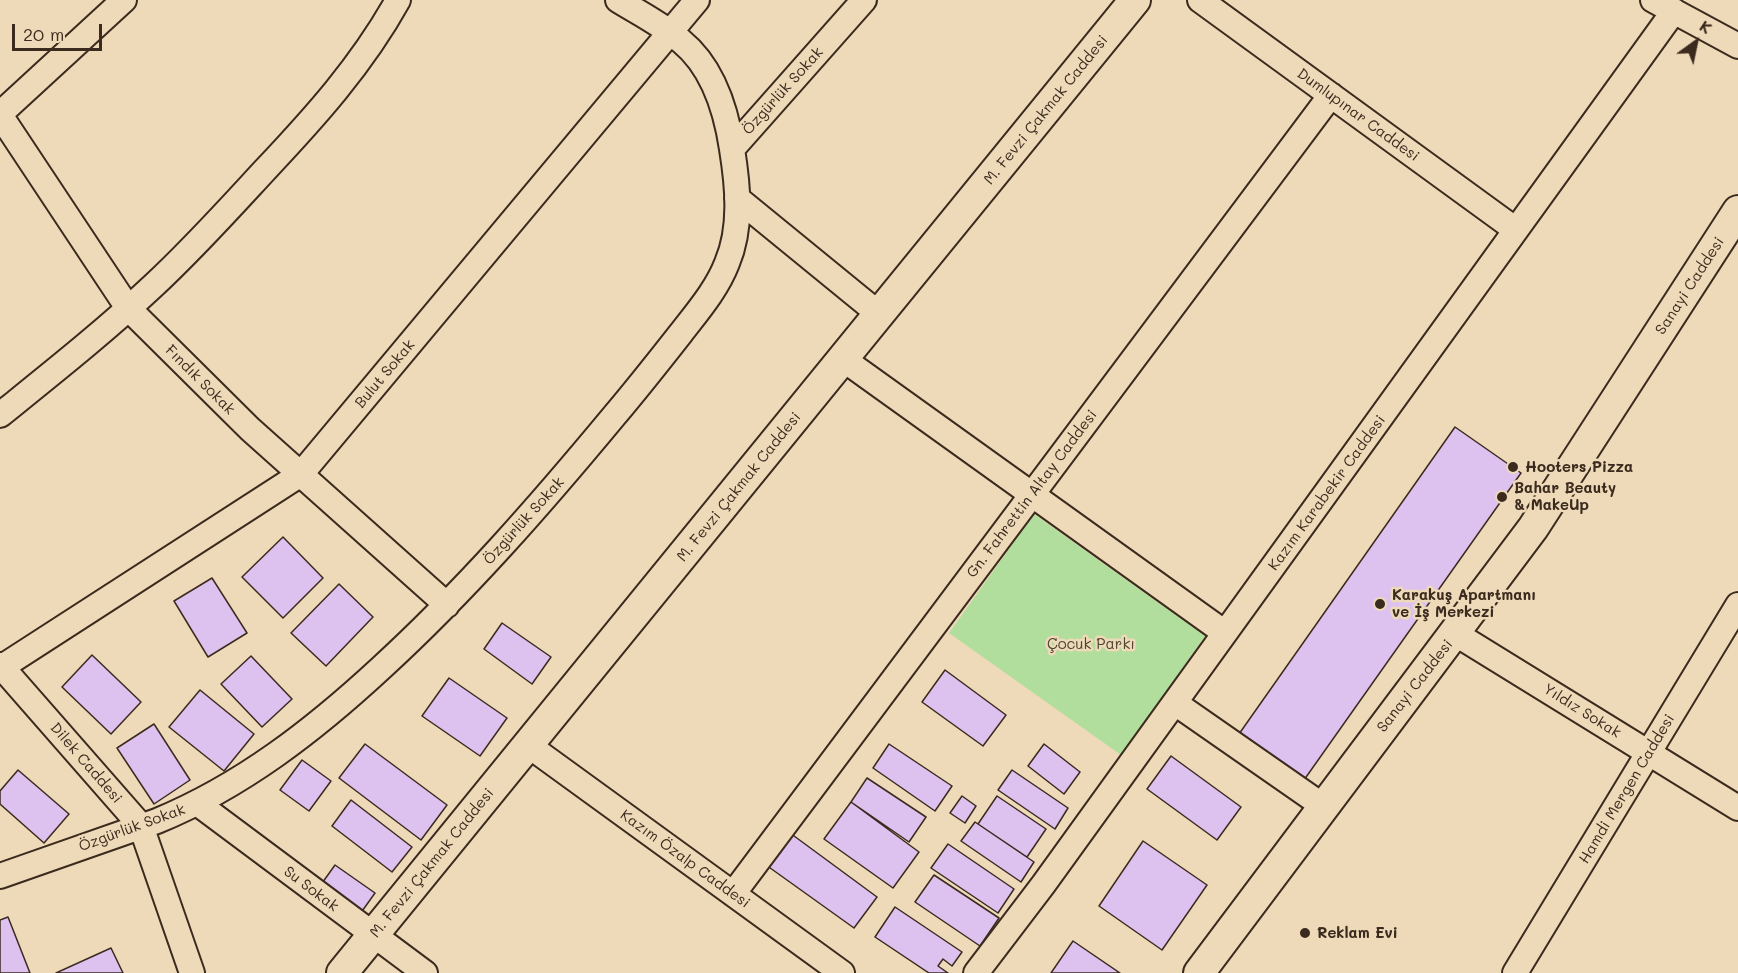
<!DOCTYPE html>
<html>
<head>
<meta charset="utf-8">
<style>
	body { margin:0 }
	#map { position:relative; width:1738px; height:973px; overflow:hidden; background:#eed9b8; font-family:Mali,sans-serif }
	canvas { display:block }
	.north { position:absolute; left:1666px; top:12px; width:60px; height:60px; -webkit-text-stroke:4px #eed9b8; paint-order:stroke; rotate:33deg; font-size:16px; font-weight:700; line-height:24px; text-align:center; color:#3b2a1e }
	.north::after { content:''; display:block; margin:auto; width:21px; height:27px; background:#3b2a1e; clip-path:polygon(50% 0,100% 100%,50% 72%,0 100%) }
	.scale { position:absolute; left:12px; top:24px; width:90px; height:27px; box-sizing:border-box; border:3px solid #3b2a1e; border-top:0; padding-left:8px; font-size:18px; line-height:21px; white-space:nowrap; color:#3b2a1e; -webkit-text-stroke:4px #eed9b8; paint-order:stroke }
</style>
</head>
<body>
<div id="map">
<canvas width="1738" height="973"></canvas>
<div class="north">K</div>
<div class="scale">20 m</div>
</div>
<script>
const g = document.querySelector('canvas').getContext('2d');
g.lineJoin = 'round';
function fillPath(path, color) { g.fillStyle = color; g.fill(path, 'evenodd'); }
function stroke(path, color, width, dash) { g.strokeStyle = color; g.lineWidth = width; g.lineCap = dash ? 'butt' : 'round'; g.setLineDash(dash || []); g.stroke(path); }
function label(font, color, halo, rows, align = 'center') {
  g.font = font + ' Mali,sans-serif'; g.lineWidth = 5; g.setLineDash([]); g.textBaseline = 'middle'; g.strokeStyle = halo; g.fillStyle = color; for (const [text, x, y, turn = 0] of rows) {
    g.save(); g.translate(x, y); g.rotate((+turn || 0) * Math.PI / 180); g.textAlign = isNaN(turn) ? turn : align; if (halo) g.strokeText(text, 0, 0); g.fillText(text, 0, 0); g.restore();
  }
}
fillPath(new Path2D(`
	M 1034,514 L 1205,636 L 1121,755 L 949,633 Z`), '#b1de9c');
const building = new Path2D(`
	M 1455,427 L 1521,473 L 1304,780 L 1239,734 Z
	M 283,537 L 323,578 L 283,618 L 242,577 Z
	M 212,578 L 247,633 L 208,657 L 174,601 Z
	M 339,584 L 373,617 L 326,666 L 291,633 Z
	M 502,623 L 551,657 L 532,684 L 484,649 Z
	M 92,655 L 141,702 L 111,734 L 62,687 Z
	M 251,656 L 292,699 L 262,727 L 221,684 Z
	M 945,670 L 1006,715 L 983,746 L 922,702 Z
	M 449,678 L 507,718 L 480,756 L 422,716 Z
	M 200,690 L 254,734 L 224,771 L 169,727 Z
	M 154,724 L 190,780 L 154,804 L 117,748 Z
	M 365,744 L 447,805 L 421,840 L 339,778 Z
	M 889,744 L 952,786 L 935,811 L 873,768 Z
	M 1044,744 L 1080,772 L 1064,794 L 1028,766 Z
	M 1171,756 L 1241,807 L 1217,840 L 1147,789 Z
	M 302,760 L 331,781 L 309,811 L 280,790 Z
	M 18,770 L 69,814 L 44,843 L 0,804 L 0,791 Z
	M 1012,770 L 1068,808 L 1055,829 L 998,790 Z
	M 867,778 L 926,817 L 909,842 L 851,802 Z
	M 962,796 L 976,806 L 965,823 L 950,813 Z
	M 997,796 L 1046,829 L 1027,857 L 978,824 Z
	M 351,800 L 412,847 L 392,872 L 332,826 Z
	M 851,802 L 919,852 L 893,888 L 824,839 Z
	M 975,822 L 1034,862 L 1021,882 L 961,841 Z
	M 790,833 L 877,897 L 854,928 L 766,865 Z
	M 1143,841 L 1207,885 L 1162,950 L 1099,906 Z
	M 948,844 L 1014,889 L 998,913 L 931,868 Z
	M 335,865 L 375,893 L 360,914 L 320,886 Z
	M 934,875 L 999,918 L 980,946 L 915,902 Z
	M 895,907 L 962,952 L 952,966 L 943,959 L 938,966 L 948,973 L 929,973 L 875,937 Z
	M 8,917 L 30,973 L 0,973 L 0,920 Z
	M 1073,941 L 1120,973 L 1051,973 Z
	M 111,948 L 123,973 L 56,973 Z`);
fillPath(building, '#ddc2f0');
stroke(building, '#3b2a1e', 1.5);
const minor = new Path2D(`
	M 618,0 C 639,13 663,25 681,41 C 713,67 726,109 732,149
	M 1200,0 L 1516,230
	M 1653,0 L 1738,46
	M 0,114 L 124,0
	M 0,115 L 128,308 L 250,429 L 447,605
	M 737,198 L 879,314
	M 843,359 L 1225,633
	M 0,415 C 52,373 105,331 153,286 C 192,250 228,210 264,171 C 314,118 362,65 398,0
	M 1456,634 L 1738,808
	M 0,665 L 141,826 L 192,973
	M 2,667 L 301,474 L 697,0
	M 1175,703 L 1323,806
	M 528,745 L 842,973
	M 197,803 L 425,973
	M 0,876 L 157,821 C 242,786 314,730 381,668 C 466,590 541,504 614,416 C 637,389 659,361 681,333 C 698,311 717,289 727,263 C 742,228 738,186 732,149 L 864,0
	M 733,894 L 1331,95
	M 976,973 L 1043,885 L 1674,11
	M 1515,973 L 1738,605`);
const tertiary = new Path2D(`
	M 342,973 L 1135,0
	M 1199,973 L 1533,528 L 1738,211`);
stroke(minor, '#3b2a1e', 28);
stroke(tertiary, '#3b2a1e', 34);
stroke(minor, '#eed9b8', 24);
stroke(tertiary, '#eed9b8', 30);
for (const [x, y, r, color] of [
	[1513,467,6,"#3b2a1e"],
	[1502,497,6,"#3b2a1e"],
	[1380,604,6,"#3b2a1e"],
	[1305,933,6,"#3b2a1e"]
]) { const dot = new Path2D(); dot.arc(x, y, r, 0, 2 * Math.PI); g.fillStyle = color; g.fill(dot); stroke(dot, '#eed9b8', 2); }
label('15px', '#3b2a1e', '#eed9b8', [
	["Özgürlük Sokak",783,91,-48],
	["M. Fevzi Çakmak Caddesi",1046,110,-51],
	["Dumlupınar Caddesi",1358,115,36],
	["Sanayi Caddesi",1690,286,-57],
	["Bulut Sokak",385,374,-50],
	["Fındık Sokak",200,380,45],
	["M. Fevzi Çakmak Caddesi",739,487,-51],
	["Kazım Karabekir Caddesi",1327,493,-54],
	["Gn. Fahrettin Altay Caddesi",1032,494,-53],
	["Özgürlük Sokak",524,521,-48],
	["Sanayi Caddesi",1415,686,-52],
	["Yıldız Sokak",1582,711,32],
	["Dilek Caddesi",86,763,49],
	["Hamdi Mergen Caddesi",1627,789,-59],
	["Özgürlük Sokak",132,828,-20],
	["Kazım Özalp Caddesi",685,859,36],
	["M. Fevzi Çakmak Caddesi",432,863,-51],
	["Su Sokak",311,889,37]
]);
label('bold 15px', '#3b2a1e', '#eed9b8', [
	["Hooters Pizza",1525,467],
	["Bahar Beauty",1514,488],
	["& MakeUp",1514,505],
	["Karakuş Apartmanı",1392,595],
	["ve İş Merkezi",1392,612],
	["Reklam Evi",1317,933]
], 'left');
label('15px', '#4d4531', '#eed9b8', [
	["Çocuk Parkı",1091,644]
]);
</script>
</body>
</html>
